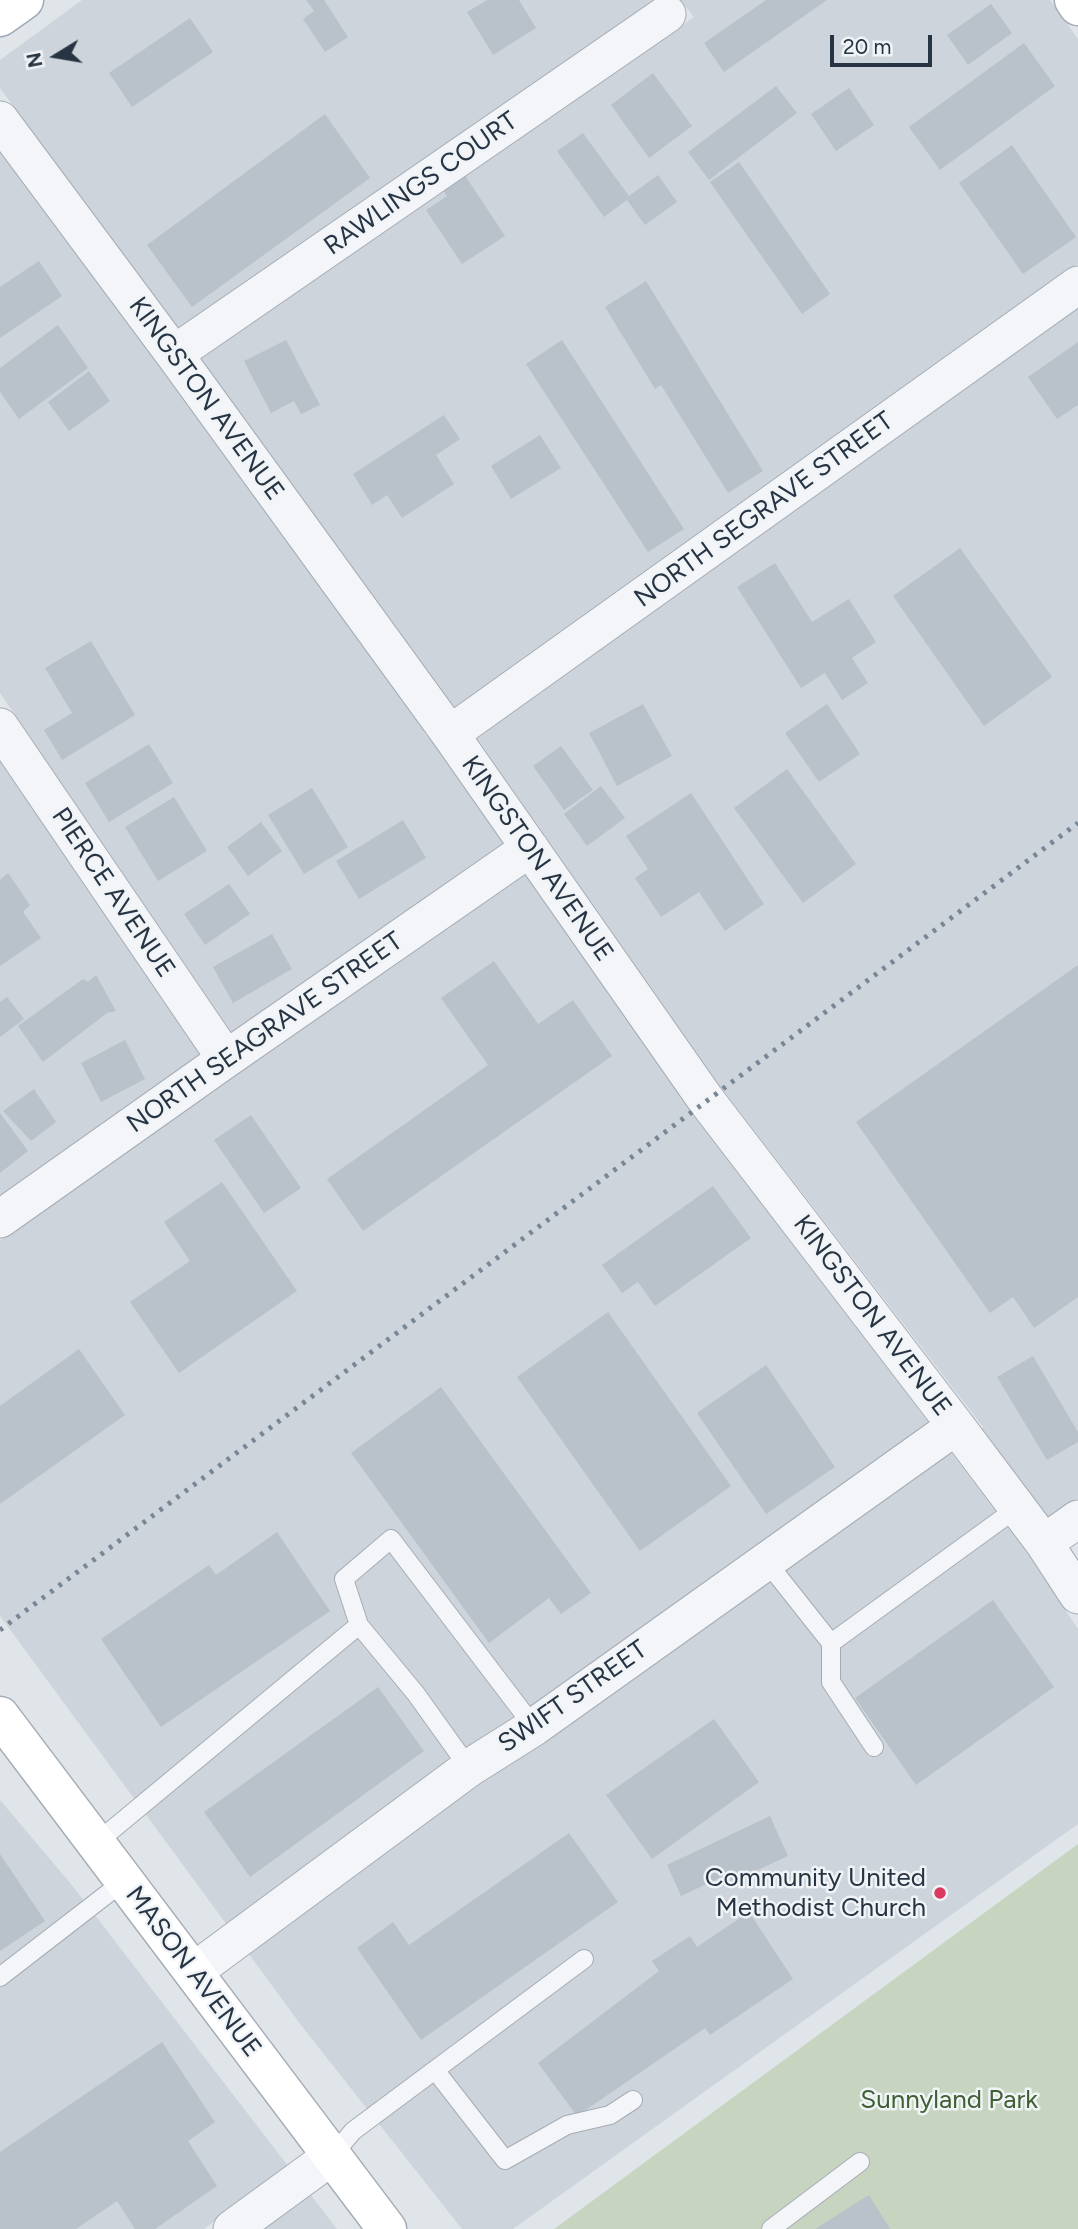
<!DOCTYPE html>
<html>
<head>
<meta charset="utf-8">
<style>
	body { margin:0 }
	#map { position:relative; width:1078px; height:2229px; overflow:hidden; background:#e0e5ea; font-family:Figtree,sans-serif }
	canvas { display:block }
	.north { position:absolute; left:21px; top:21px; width:70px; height:70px; -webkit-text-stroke:5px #f0f4f7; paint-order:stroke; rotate:259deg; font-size:19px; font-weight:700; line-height:28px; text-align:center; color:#273443 }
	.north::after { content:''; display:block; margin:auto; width:24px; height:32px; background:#273443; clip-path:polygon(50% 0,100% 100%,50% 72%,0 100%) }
	.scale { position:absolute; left:830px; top:35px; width:102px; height:32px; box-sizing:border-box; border:4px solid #273443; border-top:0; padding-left:9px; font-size:21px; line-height:24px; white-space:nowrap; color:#273443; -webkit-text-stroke:5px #f0f4f7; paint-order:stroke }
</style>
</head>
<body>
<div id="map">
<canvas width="1078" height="2229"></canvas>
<div class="north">N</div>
<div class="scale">20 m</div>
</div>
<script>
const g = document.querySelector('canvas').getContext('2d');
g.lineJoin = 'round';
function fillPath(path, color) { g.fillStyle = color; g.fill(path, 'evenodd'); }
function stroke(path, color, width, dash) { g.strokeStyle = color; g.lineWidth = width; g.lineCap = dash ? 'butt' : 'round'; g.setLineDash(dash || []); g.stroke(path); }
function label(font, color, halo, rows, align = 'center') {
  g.font = font + ' Figtree,sans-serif'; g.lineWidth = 5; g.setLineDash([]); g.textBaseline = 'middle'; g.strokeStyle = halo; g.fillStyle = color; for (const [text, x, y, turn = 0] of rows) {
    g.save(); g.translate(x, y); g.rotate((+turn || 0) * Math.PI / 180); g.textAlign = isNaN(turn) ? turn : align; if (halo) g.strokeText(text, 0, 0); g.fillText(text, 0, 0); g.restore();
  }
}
fillPath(new Path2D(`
	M 82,0 L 656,0 L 179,329 L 0,88 L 0,60 Z
	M 680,0 L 1050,0 L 1078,39 L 1078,264 L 456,709 L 200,358 L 694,17 Z
	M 0,152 L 148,351 L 425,731 L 424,733 L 435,745 L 504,845 L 232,1033 L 0,693 Z
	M 1078,307 L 1078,1498 L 1049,1518 L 981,1429 L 983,1427 L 723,1090 L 477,738 Z
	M 0,761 L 201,1055 L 0,1197 Z
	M 524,873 L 690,1110 L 929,1423 L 227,1925 L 0,1616 L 0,1240 L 237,1072 L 252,1064 L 252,1062 Z
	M 950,1451 L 1027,1553 L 1078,1629 L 1078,1824 L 513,2229 L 462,2229 L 304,2029 L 248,1953 L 480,1782 Z
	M 0,1800 L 71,1884 L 288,2166 L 204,2229 L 0,2229 Z
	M 310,2194 L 337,2229 L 262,2229 Z`), '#ced4dc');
fillPath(new Path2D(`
	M 1078,1844 L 1078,2229 L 554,2229 Z`), '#c7d5c0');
fillPath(new Path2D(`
	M 306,0 L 324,0 L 348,37 L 325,52 L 303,19 L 314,11 Z
	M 487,0 L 519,0 L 536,28 L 493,55 L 467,12 Z
	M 766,0 L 827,0 L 724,72 L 704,43 Z
	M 991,4 L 1012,33 L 968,65 L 947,35 Z
	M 190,18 L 213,52 L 132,107 L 109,73 Z
	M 1024,43 L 1055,86 L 940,170 L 909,127 Z
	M 653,73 L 692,126 L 649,158 L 611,105 Z
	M 776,86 L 797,113 L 709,180 L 688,152 Z
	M 849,88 L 874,125 L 836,151 L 811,114 Z
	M 325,114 L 370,178 L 192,307 L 147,245 Z
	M 583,133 L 629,196 L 658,175 L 677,202 L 645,225 L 627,200 L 604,217 L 557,151 Z
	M 1012,145 L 1076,237 L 1023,274 L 959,183 Z
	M 739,162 L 830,294 L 802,314 L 710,182 Z
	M 464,174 L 505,236 L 462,264 L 426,210 L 447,196 L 442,189 Z
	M 39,261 L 62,296 L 0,338 L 0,287 Z
	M 646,281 L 763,471 L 728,493 L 661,385 L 655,389 L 605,307 Z
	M 58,325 L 88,368 L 19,419 L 0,392 L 0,368 Z
	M 286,340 L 320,405 L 301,414 L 294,401 L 271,413 L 244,361 Z
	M 562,340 L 684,529 L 648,552 L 526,364 Z
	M 1078,342 L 1078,405 L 1057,419 L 1028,377 Z
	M 89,371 L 110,401 L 69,431 L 48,402 Z
	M 444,415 L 460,439 L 436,455 L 454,484 L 402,518 L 387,495 L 372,505 L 353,474 Z
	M 540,435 L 561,468 L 511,499 L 491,466 Z
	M 960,548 L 1052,677 L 984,726 L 893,596 Z
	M 775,563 L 812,622 L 849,599 L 876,642 L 852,658 L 868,683 L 842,700 L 825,673 L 801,688 L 737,587 Z
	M 91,641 L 135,715 L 62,760 L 44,730 L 72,713 L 45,668 Z
	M 643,704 L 672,756 L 617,786 L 589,733 Z
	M 827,704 L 860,754 L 819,782 L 785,733 Z
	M 149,744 L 173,783 L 109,822 L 85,783 Z
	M 561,746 L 593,790 L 564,810 L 533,766 Z
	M 787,769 L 856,864 L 803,903 L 734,808 Z
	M 601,786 L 625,818 L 587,846 L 564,814 Z
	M 312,788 L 348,847 L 304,874 L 268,815 Z
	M 691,793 L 764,904 L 725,931 L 699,892 L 661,917 L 635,878 L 648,869 L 626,836 Z
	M 174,797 L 207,851 L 158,881 L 125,827 Z
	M 403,820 L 426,858 L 359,899 L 336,861 Z
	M 261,822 L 282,851 L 248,876 L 227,847 Z
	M 8,873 L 30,905 L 23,912 L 41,938 L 0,966 L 0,880 Z
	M 229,884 L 250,914 L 205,945 L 184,914 Z
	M 272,934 L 292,969 L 233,1003 L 213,967 Z
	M 494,961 L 538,1024 L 573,1000 L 612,1056 L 363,1231 L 327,1179 L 488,1065 L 441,998 Z
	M 1078,965 L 1078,1297 L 1034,1328 L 1013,1297 L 990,1313 L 856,1122 Z
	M 96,975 L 116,1011 L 107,1013 L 43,1062 L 18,1026 L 83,979 L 88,982 Z
	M 7,997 L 24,1019 L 0,1037 L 0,1002 Z
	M 125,1040 L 145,1079 L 101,1102 L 81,1063 Z
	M 34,1089 L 56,1122 L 31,1141 L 3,1111 Z
	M 0,1113 L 28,1151 L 0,1173 Z
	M 251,1115 L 301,1188 L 264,1213 L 214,1140 Z
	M 222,1182 L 297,1291 L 179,1373 L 130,1302 L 190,1261 L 164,1222 Z
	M 713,1186 L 751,1238 L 655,1306 L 638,1282 L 622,1293 L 602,1265 Z
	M 608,1312 L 731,1486 L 640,1551 L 517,1377 Z
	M 79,1349 L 125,1415 L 0,1504 L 0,1406 Z
	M 1033,1356 L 1078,1432 L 1078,1442 L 1047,1460 L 997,1377 Z
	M 766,1365 L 835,1467 L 766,1514 L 697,1413 Z
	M 441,1387 L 591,1593 L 561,1614 L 549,1598 L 489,1643 L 351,1453 Z
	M 277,1532 L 330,1611 L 161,1727 L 101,1639 L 209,1565 L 216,1575 Z
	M 993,1600 L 1054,1687 L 916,1785 L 855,1698 Z
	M 378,1687 L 424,1751 L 250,1877 L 204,1812 Z
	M 714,1719 L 759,1782 L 652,1859 L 606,1795 Z
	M 770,1816 L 788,1856 L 732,1882 L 728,1874 L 681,1896 L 667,1865 Z
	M 569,1833 L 618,1902 L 421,2040 L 357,1948 L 393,1922 L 409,1945 Z
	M 0,1854 L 45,1921 L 0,1951 Z
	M 749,1912 L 793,1979 L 710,2035 L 705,2028 L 577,2116 L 538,2063 L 659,1971 L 652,1961 L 690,1936 L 697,1947 Z
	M 162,2042 L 215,2122 L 188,2141 L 217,2186 L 155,2229 L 135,2229 L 117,2201 L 76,2229 L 0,2229 L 0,2152 Z
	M 869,2195 L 890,2229 L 815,2229 Z`), '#b9c1ca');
const lane = new Path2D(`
	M 766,1561 L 831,1643 L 1017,1508
	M 359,1625 L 344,1579 L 391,1539 L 534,1727
	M 831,1643 L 831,1682 L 874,1747
	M 96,1843 L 359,1625 L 416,1694 L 469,1768
	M 0,1977 L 124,1881
	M 435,2070 L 505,2160 L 567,2125 L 610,2115 L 633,2100
	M 332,2156 L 353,2131 L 584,1959
	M 771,2229 L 860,2162`);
const street = new Path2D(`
	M 0,120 L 174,354 L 450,734 L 706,1100 L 956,1426 L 1044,1543 L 1078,1595
	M 174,354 L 667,14
	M 0,727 L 226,1059
	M 450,734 L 1078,285
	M 0,1219 L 226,1059 L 530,848
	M 1044,1543 L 1078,1519
	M 193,1972 L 469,1768 L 534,1727 L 956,1426
	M 232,2229 L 332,2156`);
const secondary = new Path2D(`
	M 1074,0 L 1078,6
	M 0,1716 L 387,2229`);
const primary = new Path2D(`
	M 0,17 L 24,0`);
stroke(lane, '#a5acb5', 20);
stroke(street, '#a5acb5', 39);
stroke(secondary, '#a5acb5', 41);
stroke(primary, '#9eaab7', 41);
stroke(lane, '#f3f5f8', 18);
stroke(street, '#f3f5f8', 37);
stroke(secondary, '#fff', 38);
stroke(primary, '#fff', 38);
stroke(new Path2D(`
	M 0,1630 L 1078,823`), '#788695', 5, [3.5, 7]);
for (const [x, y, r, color] of [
	[940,1893,7,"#da3a61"]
]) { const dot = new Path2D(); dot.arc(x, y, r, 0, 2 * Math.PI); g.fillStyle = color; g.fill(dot); stroke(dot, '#f0f4f7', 2.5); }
label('26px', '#273443', '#f0f4f7', [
	["RAWLINGS COURT",421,184,-35],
	["KINGSTON AVENUE",206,399,54],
	["NORTH SEGRAVE STREET",764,510,-36],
	["KINGSTON AVENUE",537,859,55],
	["PIERCE AVENUE",113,893,56],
	["NORTH SEAGRAVE STREET",265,1033,-35],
	["KINGSTON AVENUE",872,1316,53],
	["SWIFT STREET",573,1697,-35],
	["MASON AVENUE",193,1972,53]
]);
label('26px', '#273443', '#f0f4f7', [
	["Community United",926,1878],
	["Methodist Church",926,1908]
], 'right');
label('26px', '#406033', '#f0f4f7', [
	["Sunnyland Park",949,2100]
]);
</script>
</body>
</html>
